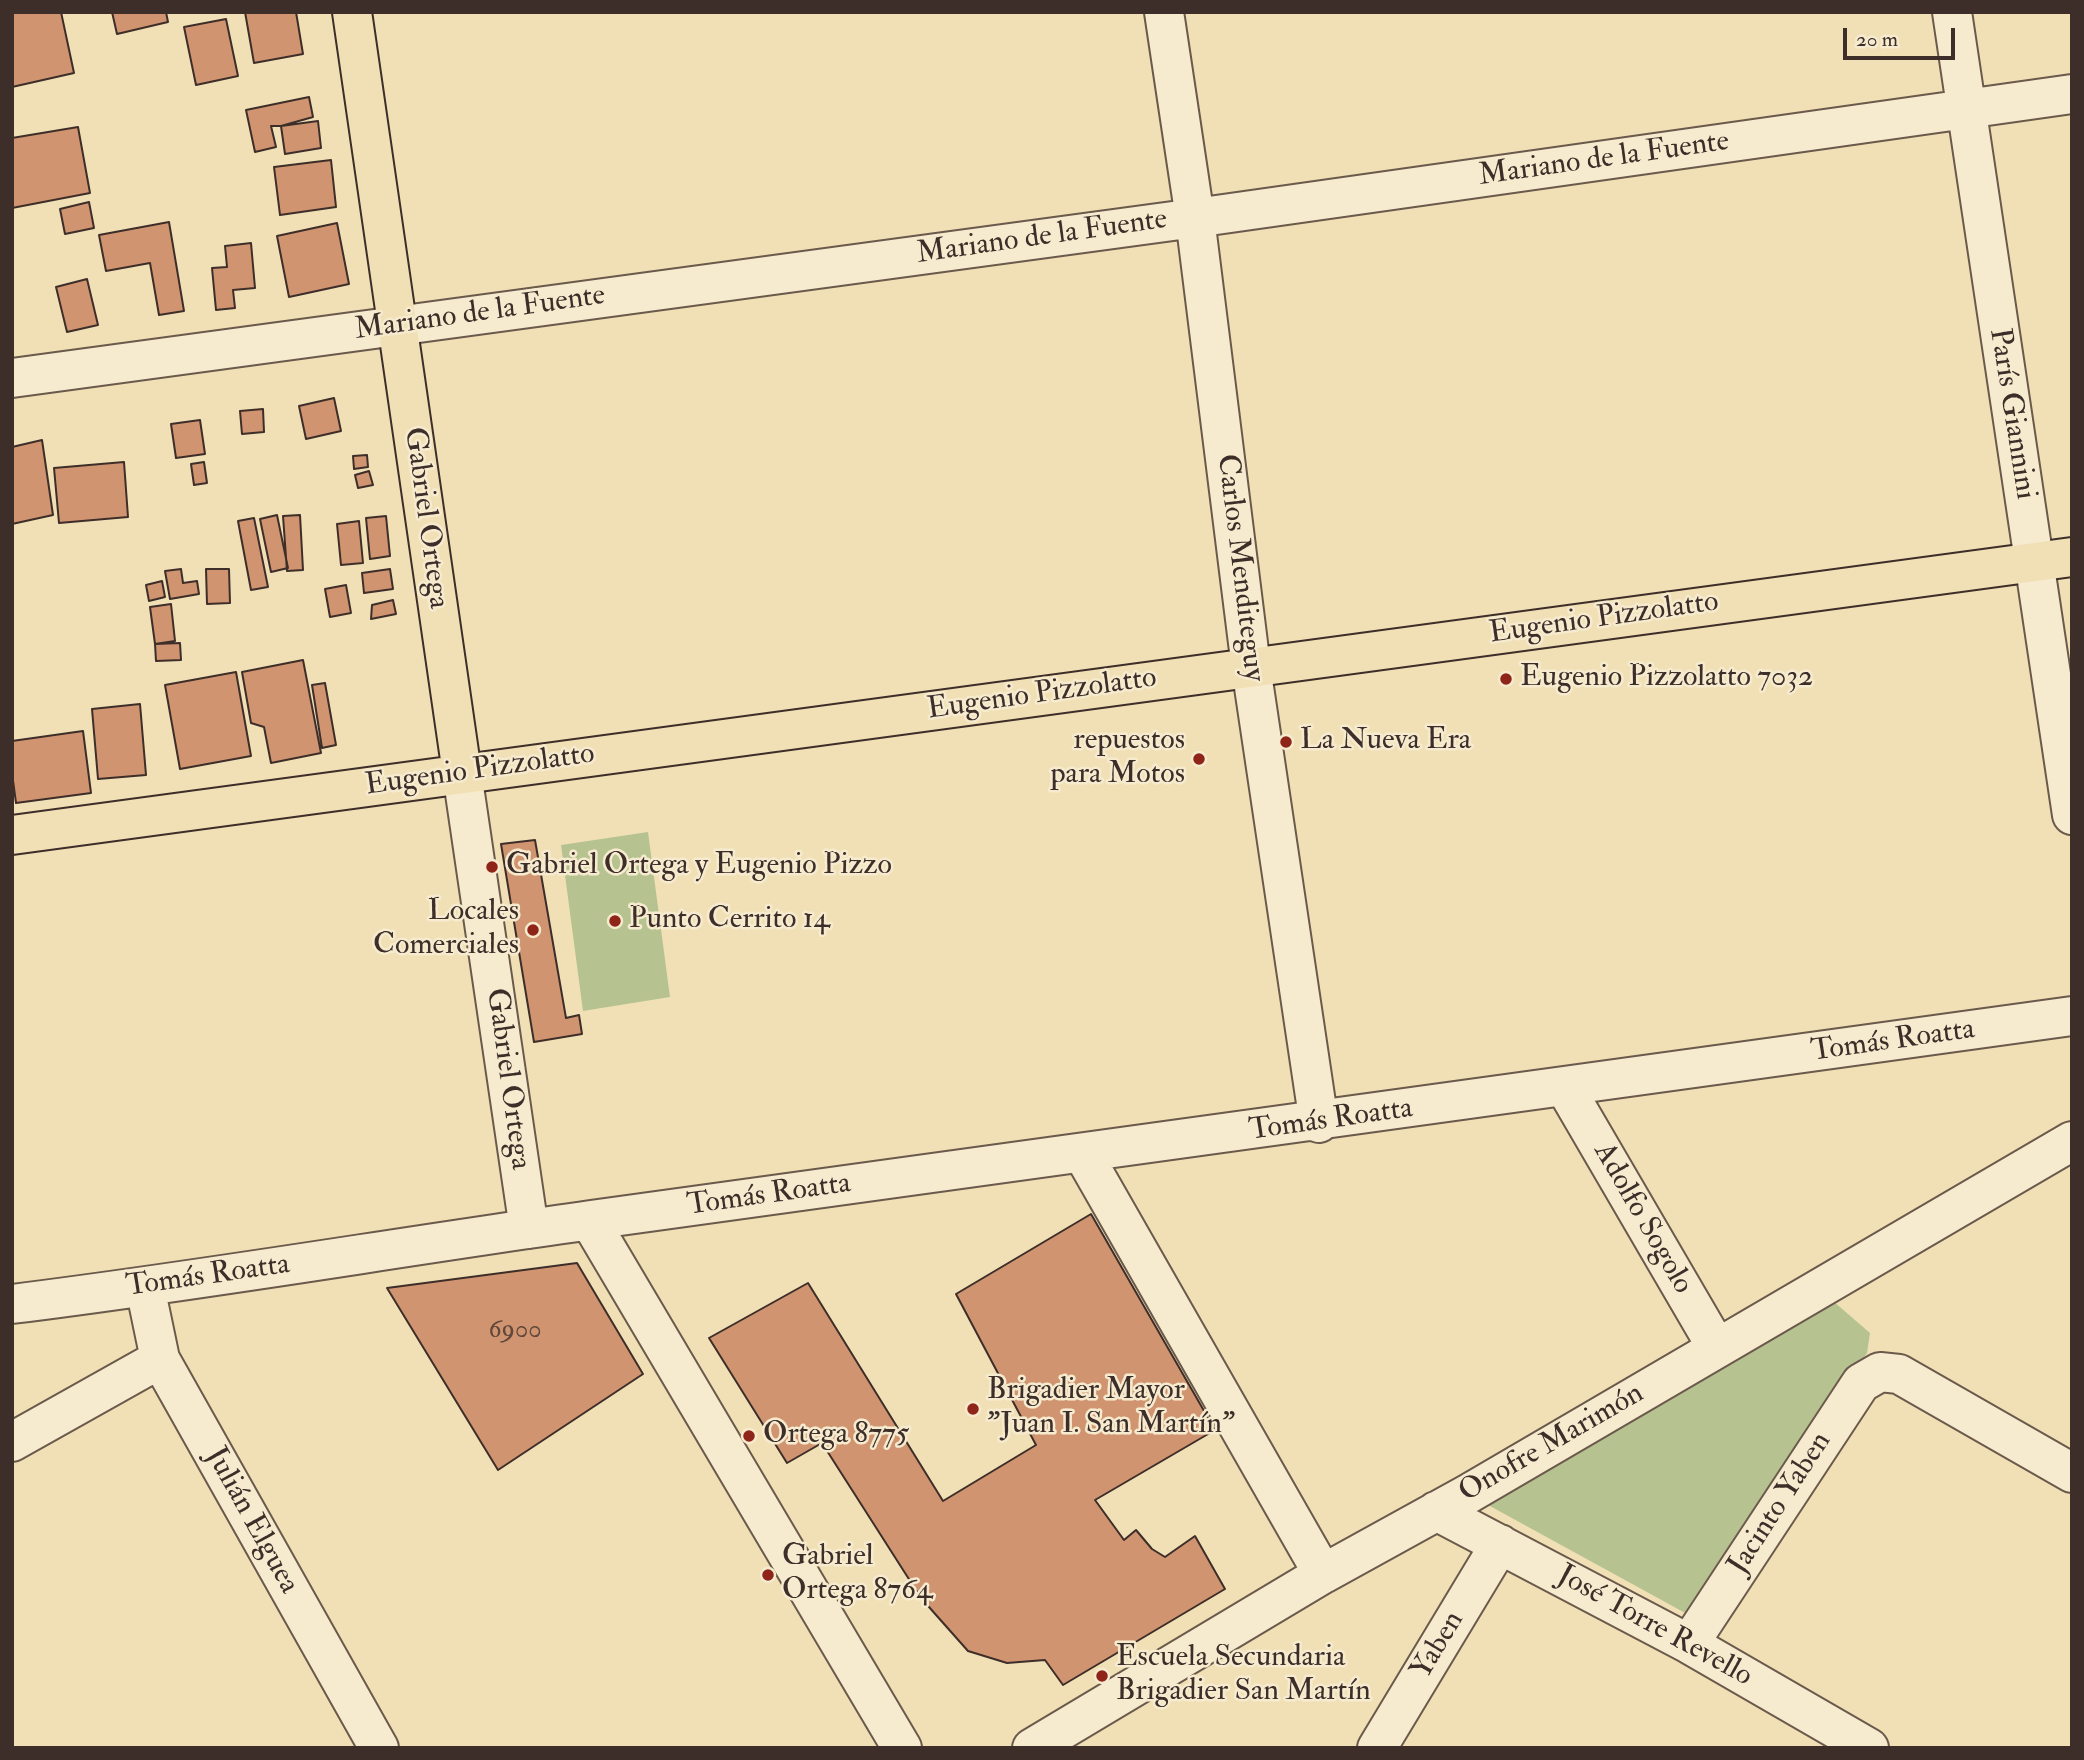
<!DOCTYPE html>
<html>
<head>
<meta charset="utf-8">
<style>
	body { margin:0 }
	#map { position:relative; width:2084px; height:1760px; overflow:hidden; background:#f1e0b5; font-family:"IM FELL Double Pica",serif }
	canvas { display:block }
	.frame { position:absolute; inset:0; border:14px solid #3e2e29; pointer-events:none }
	.scale { position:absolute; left:1843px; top:28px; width:112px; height:32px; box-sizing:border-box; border:4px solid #3e2e29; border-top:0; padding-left:9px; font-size:21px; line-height:24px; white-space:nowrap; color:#3e2e29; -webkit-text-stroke:5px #f6ebcf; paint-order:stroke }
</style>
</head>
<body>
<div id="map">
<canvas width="2084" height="1760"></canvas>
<div class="frame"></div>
<div class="scale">20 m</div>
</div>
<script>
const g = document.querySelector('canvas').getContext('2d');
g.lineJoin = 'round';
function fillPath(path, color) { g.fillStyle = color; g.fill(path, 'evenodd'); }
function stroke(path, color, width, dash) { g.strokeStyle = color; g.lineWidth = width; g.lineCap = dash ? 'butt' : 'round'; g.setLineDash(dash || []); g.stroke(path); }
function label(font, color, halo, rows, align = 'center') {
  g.font = font + ' "IM FELL Double Pica",serif'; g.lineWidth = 5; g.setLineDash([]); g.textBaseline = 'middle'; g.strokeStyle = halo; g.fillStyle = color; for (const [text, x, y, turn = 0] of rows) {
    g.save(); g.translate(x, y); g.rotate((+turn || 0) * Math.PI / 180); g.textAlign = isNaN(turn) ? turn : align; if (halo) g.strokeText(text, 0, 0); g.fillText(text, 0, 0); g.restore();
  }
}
fillPath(new Path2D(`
	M 648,832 L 670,997 L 583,1011 L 561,845 Z
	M 1818,1288 L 1870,1333 L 1867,1353 L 1687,1614 L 1468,1494 Z`), '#b6c391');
const building = new Path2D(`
	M 12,12 L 61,12 L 74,73 L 12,87 Z
	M 112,12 L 166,12 L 168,22 L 117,34 Z
	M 245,12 L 296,12 L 303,54 L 254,63 Z
	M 226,19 L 238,76 L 196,85 L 184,27 Z
	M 309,97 L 313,117 L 281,126 L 271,126 L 276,147 L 255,152 L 246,110 Z
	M 318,121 L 321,148 L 285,154 L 281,126 Z
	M 78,127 L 90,193 L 12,208 L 12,138 Z
	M 331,160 L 336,207 L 280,215 L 274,167 Z
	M 89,202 L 94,228 L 65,234 L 60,209 Z
	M 169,222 L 184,311 L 159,315 L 150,263 L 106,271 L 99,235 Z
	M 337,223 L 349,284 L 289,297 L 277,236 Z
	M 251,243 L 255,288 L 233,290 L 235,308 L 216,310 L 212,268 L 227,267 L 225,246 Z
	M 87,279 L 98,325 L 67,332 L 56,287 Z
	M 334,398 L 341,431 L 306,439 L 299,406 Z
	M 263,409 L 264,432 L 242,434 L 240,411 Z
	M 200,420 L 205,454 L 176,458 L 171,424 Z
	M 42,440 L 53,515 L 12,524 L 12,447 Z
	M 367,455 L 368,467 L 354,469 L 353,456 Z
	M 124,462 L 128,517 L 59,523 L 54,468 Z
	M 204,462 L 207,483 L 194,485 L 191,464 Z
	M 369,471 L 373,485 L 358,488 L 355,475 Z
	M 277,515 L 288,568 L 271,572 L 260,519 Z
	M 300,515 L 303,570 L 287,571 L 283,516 Z
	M 386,516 L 390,556 L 370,559 L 366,518 Z
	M 254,518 L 268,587 L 251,590 L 238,521 Z
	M 359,521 L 363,563 L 341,565 L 337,524 Z
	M 181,569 L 183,583 L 197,581 L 199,594 L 170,599 L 165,571 Z
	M 206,569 L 229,569 L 230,603 L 207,604 Z
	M 390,569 L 393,589 L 364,593 L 362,573 Z
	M 162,581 L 165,597 L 149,601 L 146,585 Z
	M 346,585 L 351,613 L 330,617 L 325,589 Z
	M 393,600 L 396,614 L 371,619 L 372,605 Z
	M 171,604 L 175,641 L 155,644 L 150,607 Z
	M 180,643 L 181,660 L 156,661 L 155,644 Z
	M 303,660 L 321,753 L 271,763 L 264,727 L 251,723 L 242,672 Z
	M 236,672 L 251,756 L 180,769 L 165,685 Z
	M 325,683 L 336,745 L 322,748 L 312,685 Z
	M 140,704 L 146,775 L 98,779 L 92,709 Z
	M 83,731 L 91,793 L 16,803 L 12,773 L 12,741 Z
	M 535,840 L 566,1018 L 579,1015 L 582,1034 L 534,1042 L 501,844 Z
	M 1091,1214 L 1215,1430 L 1095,1500 L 1124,1540 L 1136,1530 L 1152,1549 L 1165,1557 L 1195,1536 L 1225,1589 L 1063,1685 L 1045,1660 L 1007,1663 L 968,1651 L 921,1598 L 822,1443 L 787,1463 L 709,1338 L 808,1283 L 943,1501 L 1036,1445 L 956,1294 Z
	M 577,1263 L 643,1374 L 498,1470 L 387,1288 Z`);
fillPath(building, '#d09570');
stroke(building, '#3e2e29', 2);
const minor = new Path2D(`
	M 1164,12 L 1195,218 L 1251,667 L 1319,1123
	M 1952,12 L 2072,815
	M 12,378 L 1195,218 L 2072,94
	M 462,773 L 529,1229
	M 1566,1089 L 1717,1348
	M 1083,1154 L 1323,1574
	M 590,1221 L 902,1748
	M 145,1287 L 160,1359 L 379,1748
	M 12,1304 C 206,1280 398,1247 591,1220 C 1085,1153 1579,1087 2072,1016
	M 12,1442 L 160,1359
	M 1436,1511 L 1689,1644 L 1869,1748
	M 1689,1644 L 1861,1383 L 1880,1372 L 1899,1374 L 2072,1473
	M 1032,1748 L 1323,1574 L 1468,1494 L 2072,1141
	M 1377,1748 L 1500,1544`);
const major = new Path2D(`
	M 352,12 L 462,773
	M 12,835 L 2072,557`);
stroke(minor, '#6b5a4c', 42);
stroke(major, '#3e2e29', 42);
stroke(minor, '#f6ebcf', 38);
stroke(major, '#f1e0b5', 38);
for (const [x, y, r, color] of [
	[1506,679,7,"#8f2418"],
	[1286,742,7,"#8f2418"],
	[1199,759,7,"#8f2418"],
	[492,867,7,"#8f2418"],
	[615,921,7,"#8f2418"],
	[533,930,7,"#8f2418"],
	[973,1409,7,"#8f2418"],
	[749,1436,7,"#8f2418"],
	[768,1575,7,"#8f2418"],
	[1102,1676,7,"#8f2418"]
]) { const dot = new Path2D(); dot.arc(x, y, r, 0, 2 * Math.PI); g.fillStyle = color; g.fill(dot); stroke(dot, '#f6ebcf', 2.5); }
label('26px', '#62483b', null, [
	["6900",515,1331]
]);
label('30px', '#3e2e29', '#f6ebcf', [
	["Mariano de la Fuente",1604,160,-8],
	["Mariano de la Fuente",1042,238,-8],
	["Mariano de la Fuente",480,314,-8],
	["París Giannini",2011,414,81],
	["Gabriel Ortega",425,518,82],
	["Carlos Menditeguy",1239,568,83],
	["Eugenio Pizzolatto",1604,619,-8],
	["Eugenio Pizzolatto",1042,695,-8],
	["Eugenio Pizzolatto",480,771,-8],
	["Tomás Roatta",1893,1042,-8],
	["Gabriel Ortega",507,1079,82],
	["Tomás Roatta",1331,1121,-8],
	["Tomás Roatta",769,1196,-8],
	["Adolfo Sogolo",1642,1219,60],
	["Tomás Roatta",208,1277,-8],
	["Onofre Marimón",1552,1444,-30],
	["Jacinto Yaben",1781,1504,-57],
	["Julián Elguea",251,1521,61],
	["José Torre Revello",1654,1627,29],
	["Yaben",1439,1646,-59]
]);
label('30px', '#3e2e29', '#f6ebcf', [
	["Eugenio Pizzolatto 7032",1520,679],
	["repuestos",1185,742,"right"],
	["para Motos",1185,776,"right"],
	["La Nueva Era",1300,742],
	["Gabriel Ortega y Eugenio Pizzo",506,867],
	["Locales",519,913,"right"],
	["Comerciales",519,947,"right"],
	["Punto Cerrito 14",629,921],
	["Brigadier Mayor",987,1392],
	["\"Juan I. San Martín\"",987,1426],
	["Ortega 8775",763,1436],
	["Gabriel",782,1558],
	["Ortega 8764",782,1592],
	["Escuela Secundaria",1116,1659],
	["Brigadier San Martín",1116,1693]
], 'left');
</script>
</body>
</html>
